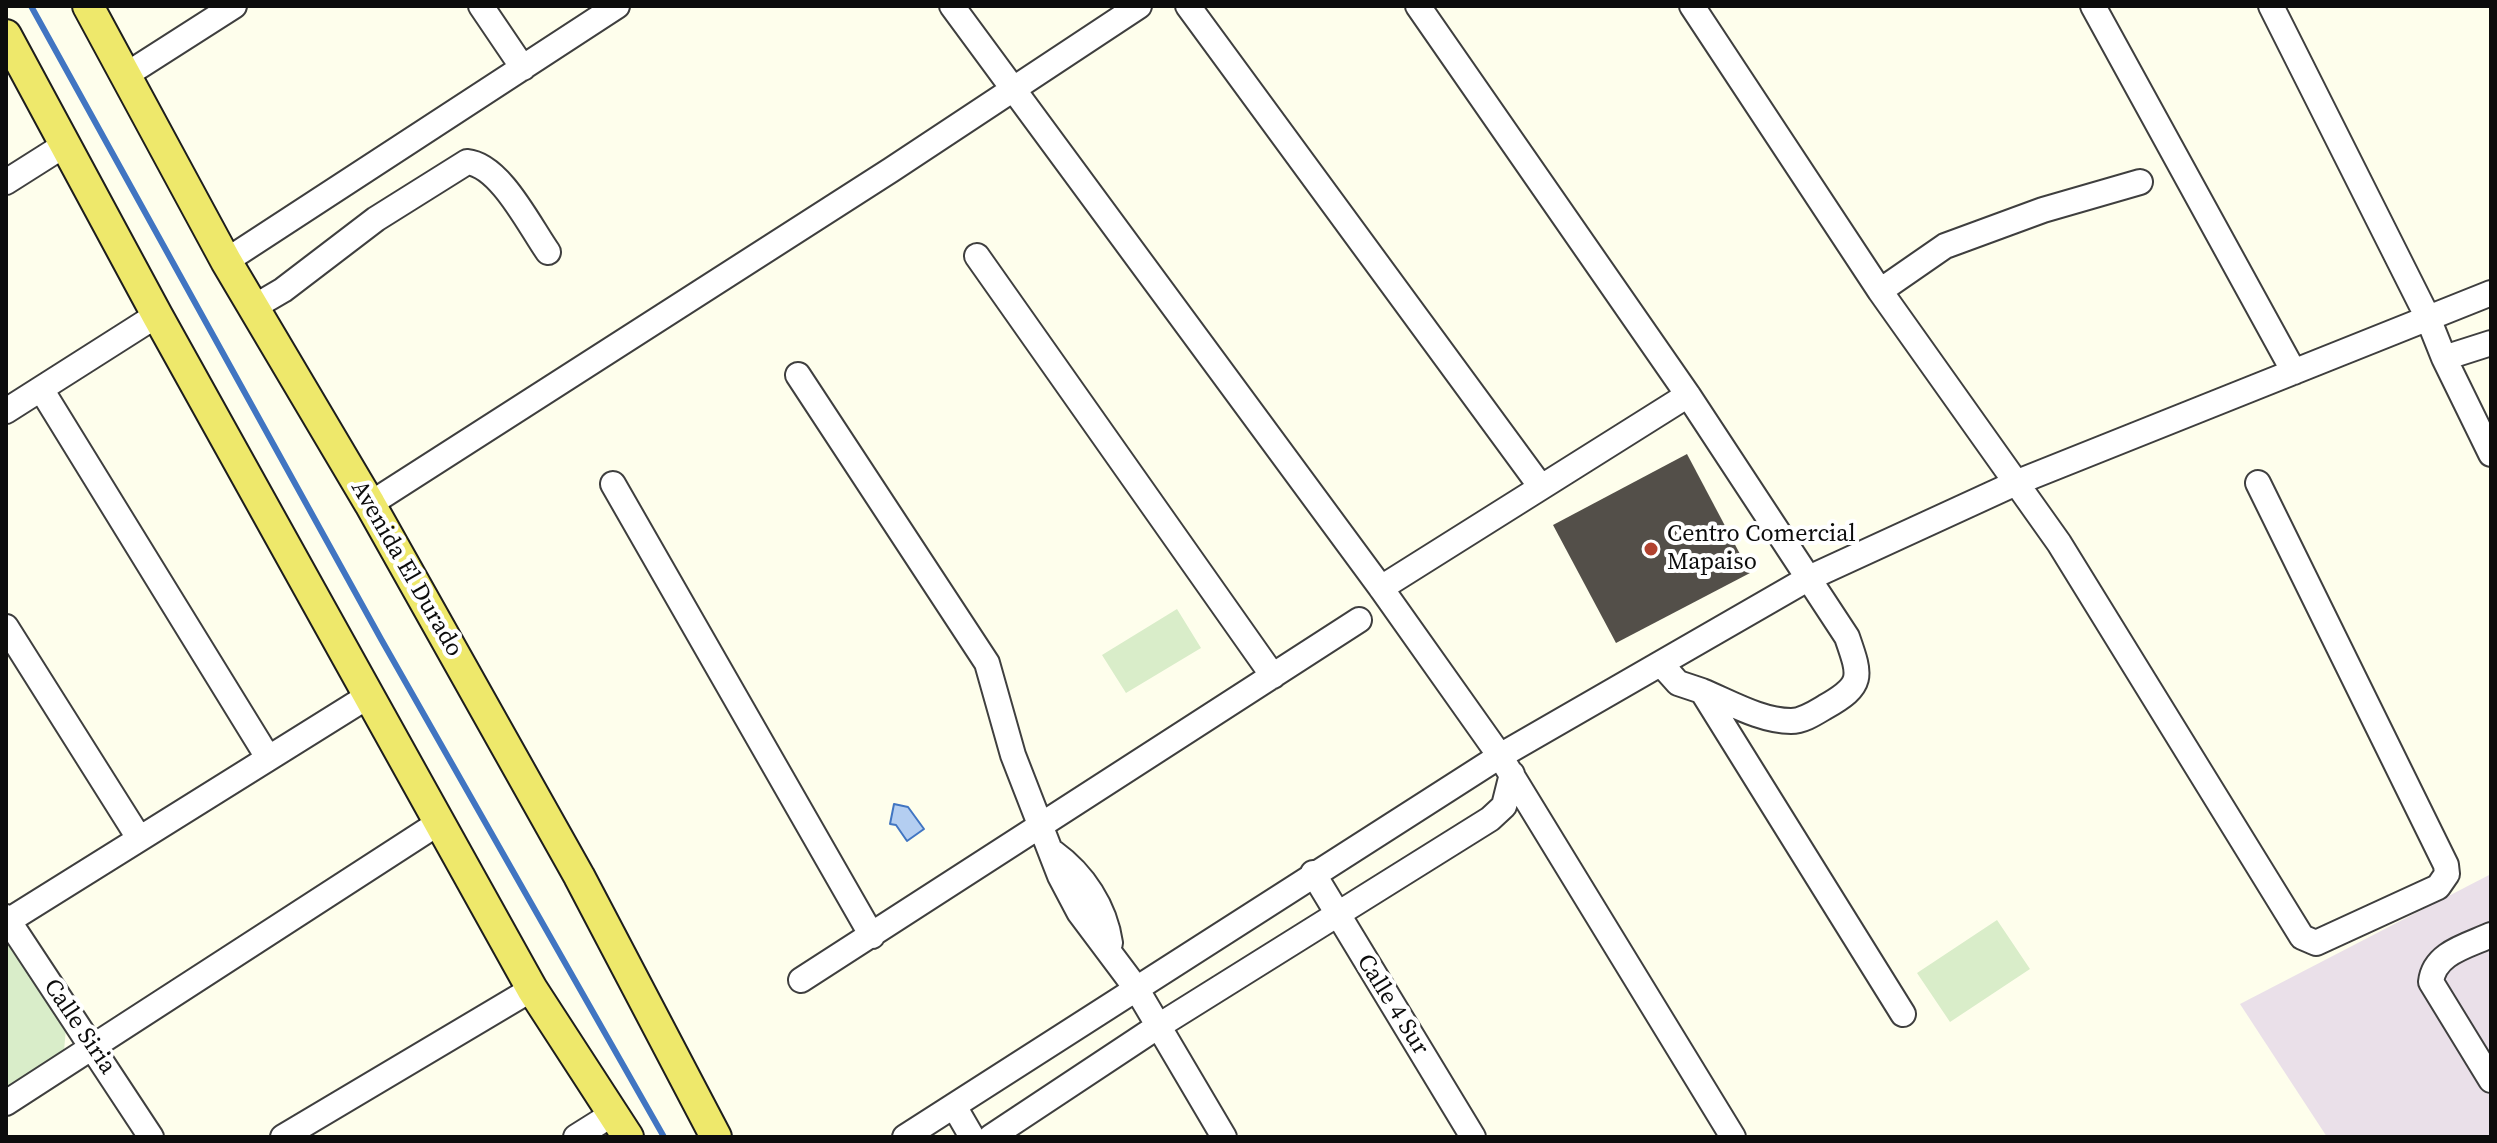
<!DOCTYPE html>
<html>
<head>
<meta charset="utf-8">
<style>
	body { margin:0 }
	#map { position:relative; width:2497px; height:1143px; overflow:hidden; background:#fefeec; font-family:"Source Serif 4",serif }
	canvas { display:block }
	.frame { position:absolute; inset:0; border:8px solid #0c0c0c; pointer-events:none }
</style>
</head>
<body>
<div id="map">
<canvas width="2497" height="1143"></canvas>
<div class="frame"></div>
</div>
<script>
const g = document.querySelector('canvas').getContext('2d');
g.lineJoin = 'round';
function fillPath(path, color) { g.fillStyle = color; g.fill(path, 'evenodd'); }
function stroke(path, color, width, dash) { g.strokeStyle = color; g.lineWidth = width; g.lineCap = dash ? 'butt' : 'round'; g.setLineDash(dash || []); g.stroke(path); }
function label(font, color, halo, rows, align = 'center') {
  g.font = font + ' "Source Serif 4",serif'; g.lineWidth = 8; g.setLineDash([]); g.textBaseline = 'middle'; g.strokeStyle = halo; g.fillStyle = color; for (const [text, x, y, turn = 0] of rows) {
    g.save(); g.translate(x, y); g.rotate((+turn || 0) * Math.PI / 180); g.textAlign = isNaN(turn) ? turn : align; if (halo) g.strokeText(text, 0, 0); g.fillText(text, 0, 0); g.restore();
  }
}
fillPath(new Path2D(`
	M 2491,874 L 2491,1137 L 2327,1137 L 2240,1004 Z`), '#eae0e9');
fillPath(new Path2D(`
	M 1177,609 L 1201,648 L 1126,693 L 1102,655 Z
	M 1997,920 L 2030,969 L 1950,1022 L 1917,973 Z
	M 6,941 L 66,1028 L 64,1051 L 6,1087 Z`), '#d9edc9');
const water = new Path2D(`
	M 894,804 L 908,807 L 924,829 L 907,841 L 896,825 L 890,824 Z`);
fillPath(water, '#b4cef1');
stroke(water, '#4175c2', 2);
stroke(new Path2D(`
	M 31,6 L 381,639 L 664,1137`), '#4175c2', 6);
fillPath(new Path2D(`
	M 1687,454 L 1750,573 L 1616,643 L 1553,525 Z`), '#534f49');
const minor = new Path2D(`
	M 481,6 L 523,68
	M 952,6 L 1381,588 L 1500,756 L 1733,1137
	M 1188,6 L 1541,487
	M 1418,6 L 1688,395 L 1847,637 C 1861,677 1864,685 1825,707 C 1815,713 1803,721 1791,721 C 1761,721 1729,702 1702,691
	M 1692,6 L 1880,291 L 2059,543 L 2302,937 L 2316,943 L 2438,887 L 2447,874 L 2446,865 L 2258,483
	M 2093,6 L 2294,372
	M 2271,6 L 2428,318 L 2444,358 L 2491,343
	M 126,75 L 234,6
	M 6,182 L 66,144
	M 977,256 L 1273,676
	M 226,261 L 617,6
	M 1880,291 L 1945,246 L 2043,210 L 2140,182
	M 254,307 L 283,290 L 376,219 L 467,162 C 500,165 529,225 548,252
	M 2444,358 L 2491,454
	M 798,375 L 987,663 L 1013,755 L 1060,876 L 1079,912 L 1136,988 L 1224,1137
	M 41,389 L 267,756
	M 6,411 L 157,315
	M 613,484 L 872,936
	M 370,504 L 891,170 L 1139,6
	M 1381,588 L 1688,395
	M 6,627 L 139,838
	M 1661,664 L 1678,683 L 1702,691 L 1903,1014
	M 1054,853 C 1083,874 1105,907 1110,943
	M 1313,873 L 1473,1137
	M 6,917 L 151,1137
	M 8,921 L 370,695
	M 2491,935 C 2467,946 2434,953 2431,982 L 2491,1080
	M 801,980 L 1359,620
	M 6,1103 L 440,822
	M 954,1106 L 972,1137
	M 283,1137 L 532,989
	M 576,1137 L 611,1115
	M 905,1137 L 1500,756 L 1809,578 L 2018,482 L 2491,293
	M 991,1137 L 1157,1027 L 1490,819 L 1504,806 L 1512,774`);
const major = new Path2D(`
	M 88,6 L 226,261 L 370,504 L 579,876 L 716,1137
	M 6,35 L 157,315 L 532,989 L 628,1137`);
stroke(minor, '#3f3f3f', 28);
stroke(major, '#1d1d1d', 34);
stroke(minor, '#fff', 24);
stroke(major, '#eee86b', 30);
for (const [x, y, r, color] of [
	[1651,549,8,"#b1422f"]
]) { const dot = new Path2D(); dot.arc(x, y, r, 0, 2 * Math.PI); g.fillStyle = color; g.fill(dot); stroke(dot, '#fff', 3); }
label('24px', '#0c0c0c', '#fff', [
	["Centro Comercial",1667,535],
	["Mapaiso",1667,563]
], 'left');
label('24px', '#0c0c0c', '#fff', [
	["Avenida El Durado",406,569,60],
	["Calle 4 Sur",1392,1005,58],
	["Calle Siria",79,1027,56]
]);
</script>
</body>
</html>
